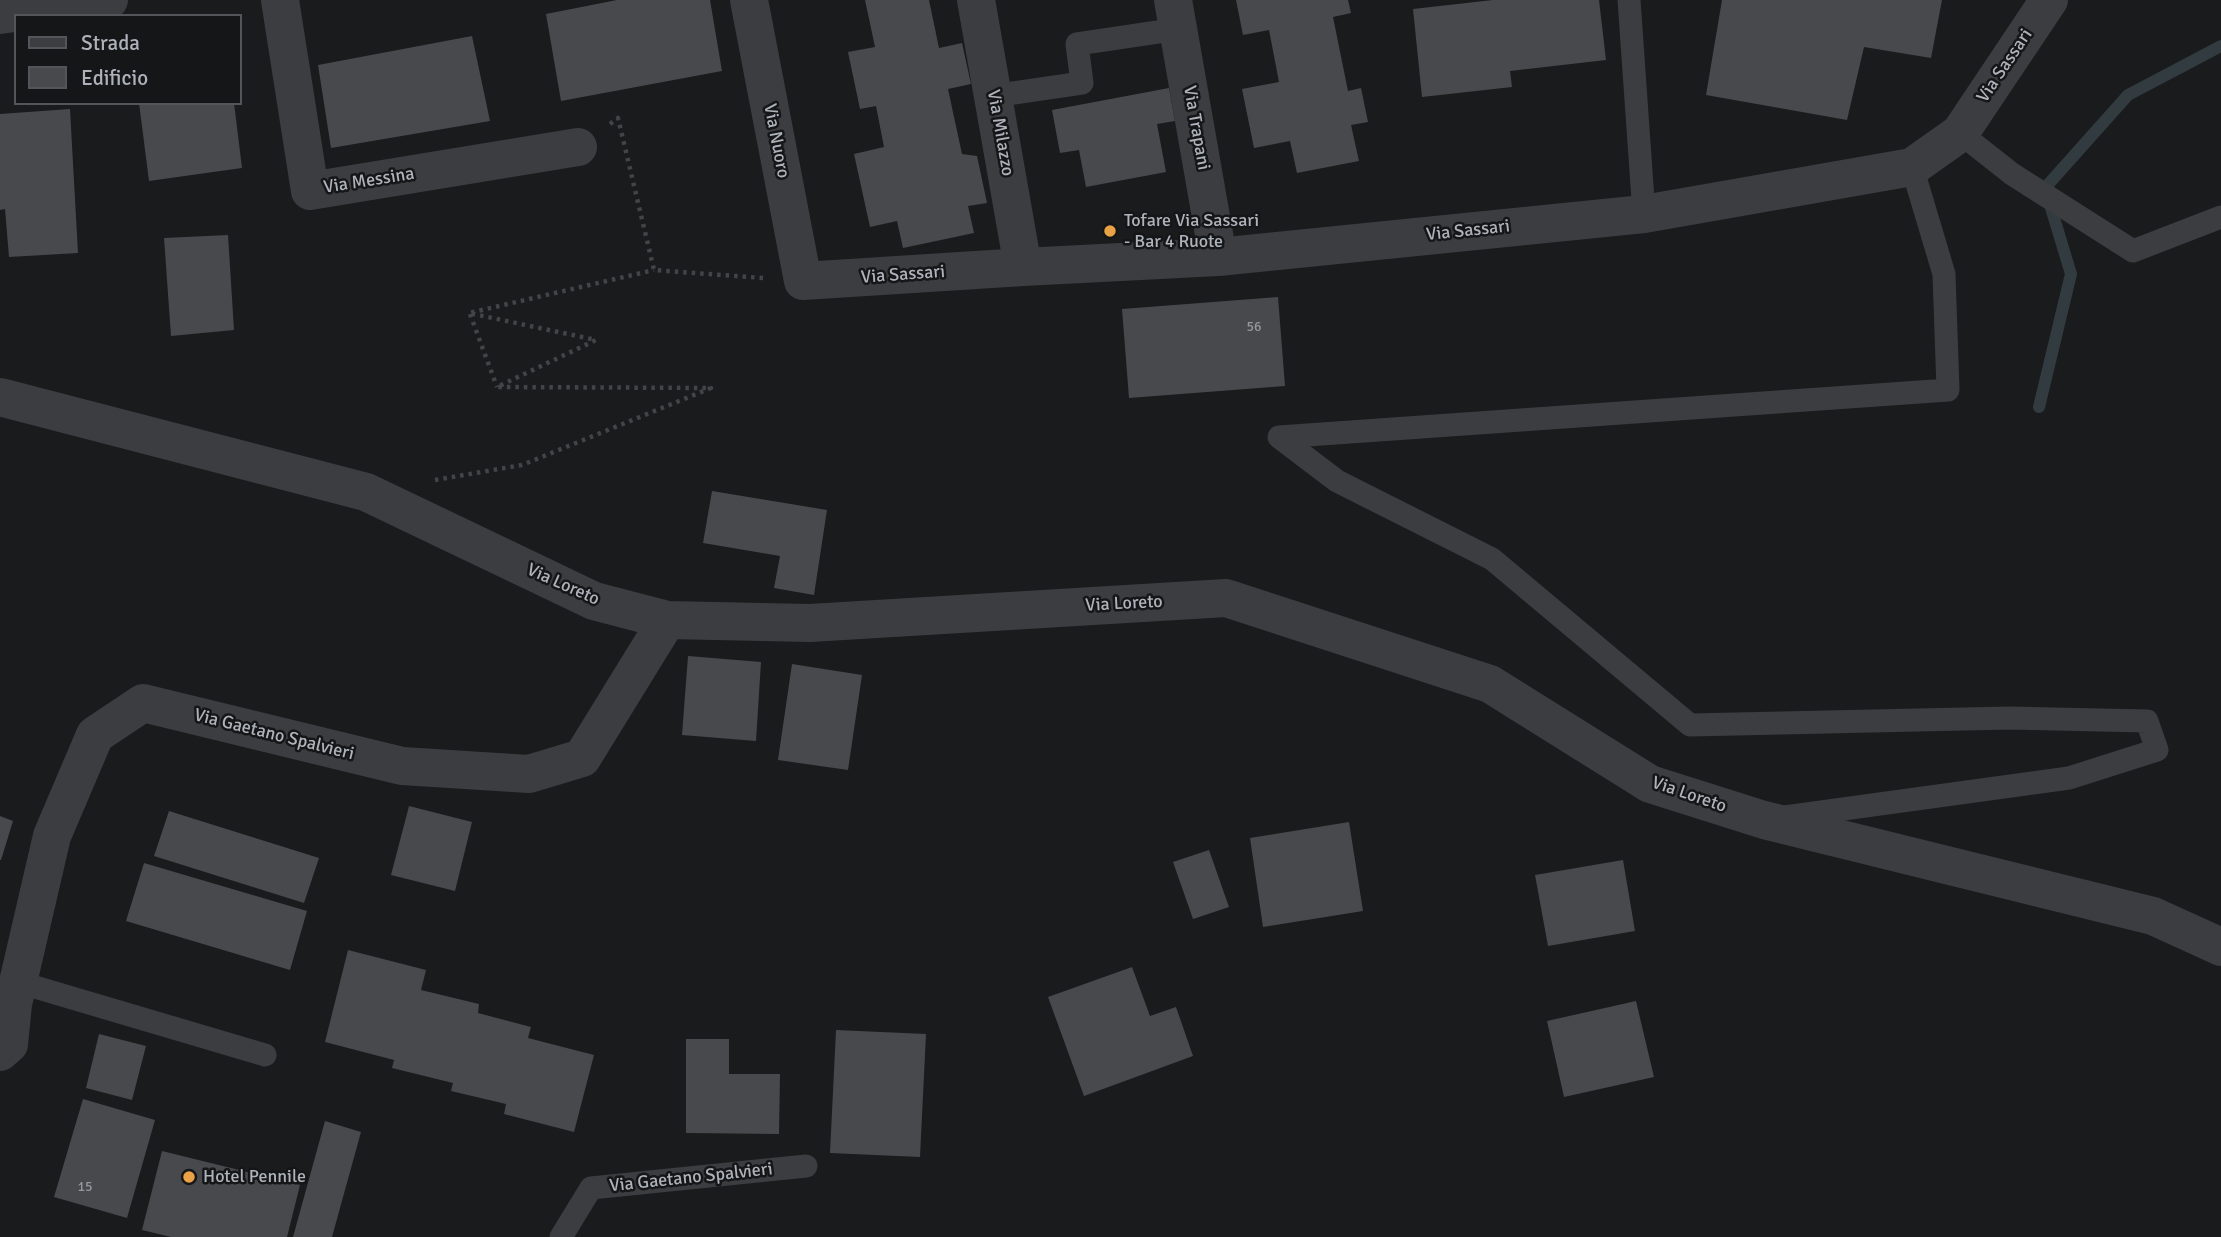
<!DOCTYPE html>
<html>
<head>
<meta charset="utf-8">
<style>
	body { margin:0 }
	#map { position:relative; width:2221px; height:1237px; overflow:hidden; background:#1a1b1c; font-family:Signika,sans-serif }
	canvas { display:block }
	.legend { position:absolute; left:14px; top:14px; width:228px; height:91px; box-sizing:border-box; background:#151618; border:2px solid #525559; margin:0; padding:9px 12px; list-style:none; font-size:21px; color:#aeb3bb }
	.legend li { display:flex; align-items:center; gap:14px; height:35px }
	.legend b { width:35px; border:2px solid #525559 }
</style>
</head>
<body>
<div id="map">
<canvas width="2221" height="1237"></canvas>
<ul class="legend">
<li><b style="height:9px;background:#3c3d41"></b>Strada</li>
<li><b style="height:19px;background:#47494c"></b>Edificio</li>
</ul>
</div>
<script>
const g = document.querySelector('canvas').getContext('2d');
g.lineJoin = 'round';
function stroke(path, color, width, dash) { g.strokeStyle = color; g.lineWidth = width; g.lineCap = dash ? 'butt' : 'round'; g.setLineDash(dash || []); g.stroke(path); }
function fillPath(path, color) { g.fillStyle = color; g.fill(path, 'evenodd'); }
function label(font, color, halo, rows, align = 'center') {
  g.font = font + ' Signika,sans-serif'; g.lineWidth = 5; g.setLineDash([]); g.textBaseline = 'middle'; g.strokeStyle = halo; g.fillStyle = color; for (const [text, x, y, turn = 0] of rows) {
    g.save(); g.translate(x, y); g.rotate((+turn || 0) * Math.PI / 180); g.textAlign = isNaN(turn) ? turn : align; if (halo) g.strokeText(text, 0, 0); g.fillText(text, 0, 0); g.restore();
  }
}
stroke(new Path2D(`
	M 2039,407 L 2071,274 L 2045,188 L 2128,95 L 2221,46`), '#313b40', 12);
fillPath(new Path2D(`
	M 617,0 L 710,0 L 722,71 L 561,101 L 546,14 Z
	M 865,0 L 929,0 L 939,48 L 962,43 L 971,84 L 948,89 L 962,154 L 977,156 L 987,203 L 968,206 L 974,233 L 903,248 L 897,221 L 870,227 L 854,154 L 884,147 L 876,106 L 860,109 L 848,52 L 875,47 Z
	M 1236,0 L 1348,0 L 1351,13 L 1333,17 L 1348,91 L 1361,88 L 1368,122 L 1351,125 L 1359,161 L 1297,173 L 1290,141 L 1254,148 L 1242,89 L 1279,82 L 1269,30 L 1243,35 Z
	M 1493,0 L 1599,0 L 1606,60 L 1510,71 L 1512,87 L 1422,97 L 1413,9 Z
	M 1722,0 L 1942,0 L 1931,58 L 1864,47 L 1847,120 L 1706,95 Z
	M 472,36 L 490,121 L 331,148 L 318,65 Z
	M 1169,88 L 1175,121 L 1157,124 L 1166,172 L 1086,187 L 1079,150 L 1060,153 L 1052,110 Z
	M 139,103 L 234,103 L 242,168 L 149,181 Z
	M 70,109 L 78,253 L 9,257 L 5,209 L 0,210 L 0,114 Z
	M 228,235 L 234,330 L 171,336 L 164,238 Z
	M 1278,297 L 1285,386 L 1129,398 L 1122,309 Z
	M 712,491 L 827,510 L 814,595 L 774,588 L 780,556 L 703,543 Z
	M 688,656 L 761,662 L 756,741 L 682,735 Z
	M 792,664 L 862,675 L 848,770 L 778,760 Z
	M 409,806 L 472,822 L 455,891 L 391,875 Z
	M 169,811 L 319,858 L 304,903 L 154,856 Z
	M 0,816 L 13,821 L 1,860 L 0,860 Z
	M 1349,822 L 1363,911 L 1263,927 L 1250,838 Z
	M 1209,850 L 1229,907 L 1193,919 L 1173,862 Z
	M 1623,860 L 1635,931 L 1548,946 L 1535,875 Z
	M 144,863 L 307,911 L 290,970 L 126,921 Z
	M 348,950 L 426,970 L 421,990 L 479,1004 L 478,1013 L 531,1027 L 528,1038 L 594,1055 L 574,1132 L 504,1114 L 506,1104 L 451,1091 L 453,1083 L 392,1068 L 394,1060 L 325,1042 Z
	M 1132,967 L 1150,1016 L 1176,1007 L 1193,1056 L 1084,1096 L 1048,997 Z
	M 1636,1001 L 1654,1077 L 1564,1097 L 1547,1021 Z
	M 836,1030 L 926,1034 L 920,1157 L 830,1153 Z
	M 99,1034 L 146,1046 L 132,1100 L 86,1088 Z
	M 686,1039 L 729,1039 L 729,1074 L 780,1074 L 779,1134 L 686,1133 Z
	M 83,1099 L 155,1120 L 127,1218 L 54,1197 Z
	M 325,1121 L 361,1132 L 332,1237 L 293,1237 Z
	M 162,1151 L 300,1185 L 287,1237 L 171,1237 L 142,1230 Z`), '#47494c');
stroke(new Path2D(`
	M 610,124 L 618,118 L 654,270 L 763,278
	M 470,314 L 497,387
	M 435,480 L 522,465 L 711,388 L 497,387 L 596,340 L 469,313 L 654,270`), '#424448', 4.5, [3.5, 5]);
stroke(new Path2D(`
	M 1629,0 L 1644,214
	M 993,96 L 1082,83 L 1077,44 L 1178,29
	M 1960,133 L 2012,174 L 2133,251 L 2221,217
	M 1785,817 L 2069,778 L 2157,750 L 2147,721 L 2010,718 L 1690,725 L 1492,559 L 1337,481 L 1279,437 L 1948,390 L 1944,274 L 1912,167
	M 18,982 L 265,1055
	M 561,1237 L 591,1188 L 806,1166`), '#3c3d41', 23);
stroke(new Path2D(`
	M 280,0 L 310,191 L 578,147
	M 749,0 L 803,281 L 1023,267 L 1218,257 L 1644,214 L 1912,167 L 1960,133 L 2049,0
	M 976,0 L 1023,267
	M 1173,0 L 1218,257
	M 0,15 L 109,0
	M 0,397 L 366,492 L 594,601 L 667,620 L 810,623 L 1226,598 L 1490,684 L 1650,784 L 1764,820 L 2153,916 L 2221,947
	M 0,1052 L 9,1044 L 13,1004 L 52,836 L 95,735 L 143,703 L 402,766 L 529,774 L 582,758 L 667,620`), '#3c3d41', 38);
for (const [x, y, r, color] of [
	[1110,231,7,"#e9a246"],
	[189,1177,7,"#e9a246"]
]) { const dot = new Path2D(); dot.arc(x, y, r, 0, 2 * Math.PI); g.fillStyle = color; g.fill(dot); stroke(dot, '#151618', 2.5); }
label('14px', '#94989f', null, [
	["56",1254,327],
	["15",85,1187]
]);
label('18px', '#aeb3bb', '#151618', [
	["Via Sassari",2005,66,-56],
	["Via Trapani",1196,128,80],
	["Via Milazzo",1000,133,80],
	["Via Nuoro",776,141,79],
	["Via Messina",369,181,-9],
	["Via Sassari",1468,231,-6],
	["Via Sassari",903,275,-4],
	["Via Loreto",563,585,24],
	["Via Loreto",1124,604,-3],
	["Via Gaetano Spalvieri",274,735,14],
	["Via Loreto",1689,795,19],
	["Via Gaetano Spalvieri",691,1178,-6]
]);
label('18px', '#aeb3bb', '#151618', [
	["Tofare Via Sassari",1124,221],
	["- Bar 4 Ruote",1124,242],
	["Hotel Pennile",203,1177]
], 'left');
</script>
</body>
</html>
